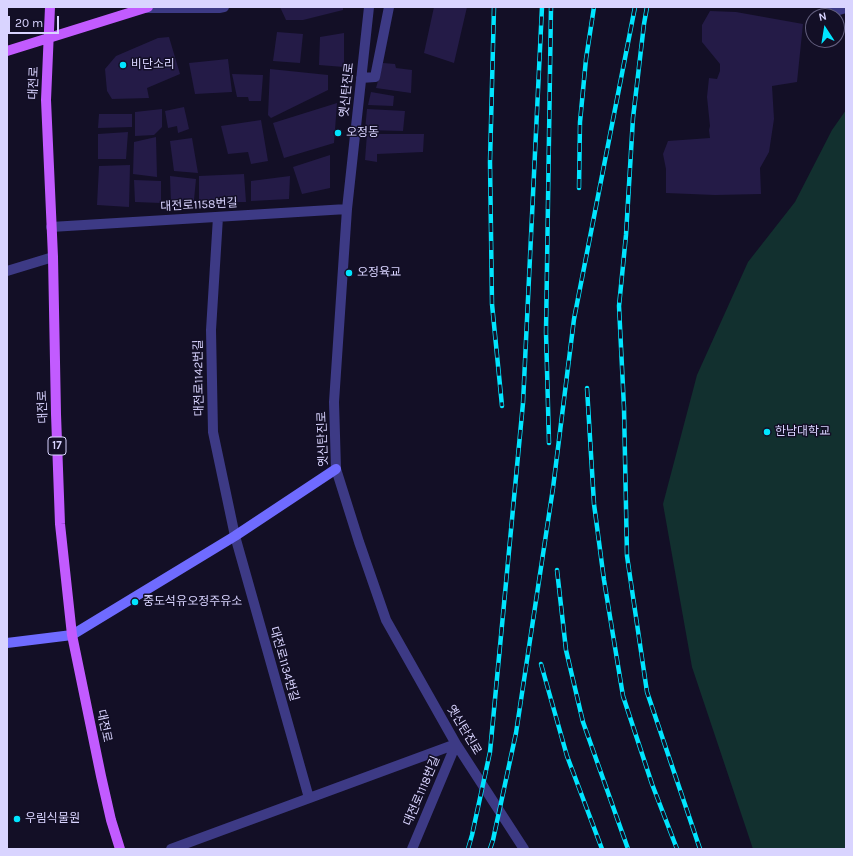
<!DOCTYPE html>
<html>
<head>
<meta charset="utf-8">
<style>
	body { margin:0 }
	#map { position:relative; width:853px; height:856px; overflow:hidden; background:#130f26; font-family:Karla,sans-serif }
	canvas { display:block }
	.frame { position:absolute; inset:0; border:8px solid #d9d4ff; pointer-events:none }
	.north { position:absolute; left:805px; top:8px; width:40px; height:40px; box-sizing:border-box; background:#130f26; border:1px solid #625e7d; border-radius:50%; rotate:348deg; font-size:11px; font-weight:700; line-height:16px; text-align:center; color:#d9d4ff }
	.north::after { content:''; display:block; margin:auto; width:14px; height:18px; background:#00e5ff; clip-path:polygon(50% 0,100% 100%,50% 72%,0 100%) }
	.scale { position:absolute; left:8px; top:16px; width:51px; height:18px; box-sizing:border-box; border:2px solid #d9d4ff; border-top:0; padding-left:5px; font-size:12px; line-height:14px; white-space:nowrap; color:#d9d4ff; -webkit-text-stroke:3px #130f26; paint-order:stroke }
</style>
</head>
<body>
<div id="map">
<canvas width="853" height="856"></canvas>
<div class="frame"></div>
<div class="north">N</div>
<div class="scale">20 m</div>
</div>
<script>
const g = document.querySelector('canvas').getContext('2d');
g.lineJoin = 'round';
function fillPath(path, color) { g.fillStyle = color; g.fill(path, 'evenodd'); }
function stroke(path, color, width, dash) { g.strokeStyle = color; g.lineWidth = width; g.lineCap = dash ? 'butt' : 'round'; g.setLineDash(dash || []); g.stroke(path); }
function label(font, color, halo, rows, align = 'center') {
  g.font = font + ' Karla,"Noto Sans KR",sans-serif'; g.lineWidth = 3; g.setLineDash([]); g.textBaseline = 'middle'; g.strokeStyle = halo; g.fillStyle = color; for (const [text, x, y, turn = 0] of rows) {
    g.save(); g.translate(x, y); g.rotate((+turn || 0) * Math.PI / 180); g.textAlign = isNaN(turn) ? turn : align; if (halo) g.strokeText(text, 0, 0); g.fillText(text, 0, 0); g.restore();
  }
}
fillPath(new Path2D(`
	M 846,110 L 846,849 L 753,849 L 692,667 L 663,504 L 697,375 L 748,262 L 795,202 L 832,130 Z`), '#12302f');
fillPath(new Path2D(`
	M 280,7 L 343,7 L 343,10 L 303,20 L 286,20 Z
	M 434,7 L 467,7 L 454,63 L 424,53 Z
	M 710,11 L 736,12 L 803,24 L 797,82 L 772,86 L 774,119 L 769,152 L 760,168 L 761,194 L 715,195 L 666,193 L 666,169 L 663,154 L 668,141 L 710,138 L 709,130 L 710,126 L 707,97 L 709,78 L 717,79 L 720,71 L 720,64 L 702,42 L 702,25 Z
	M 277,32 L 303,34 L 300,63 L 273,61 Z
	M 344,33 L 344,67 L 319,65 L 320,37 Z
	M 169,37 L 180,74 L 147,88 L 149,98 L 112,99 L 107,91 L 105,69 L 116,56 L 158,38 Z
	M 228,59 L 232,92 L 195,94 L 189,63 Z
	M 383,63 L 395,64 L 396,68 L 412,70 L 411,93 L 376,88 Z
	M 270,69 L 328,75 L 328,90 L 271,118 L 268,115 Z
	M 232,74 L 263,75 L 261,101 L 249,101 L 248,97 L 237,97 Z
	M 371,92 L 394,96 L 393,106 L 368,105 Z
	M 337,103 L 334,143 L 284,158 L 273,123 Z
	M 184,107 L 189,129 L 178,133 L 177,126 L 168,128 L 165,111 Z
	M 162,109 L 162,127 L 154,135 L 135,136 L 135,112 Z
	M 367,109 L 405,111 L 403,131 L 365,130 Z
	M 99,114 L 132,114 L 132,127 L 98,128 Z
	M 261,120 L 268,161 L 251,164 L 248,152 L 228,154 L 221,126 Z
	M 128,132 L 126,159 L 98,159 L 98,134 Z
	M 367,134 L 424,134 L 423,152 L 377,154 L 377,162 L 365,160 Z
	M 156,137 L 157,177 L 133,174 L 134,142 Z
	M 192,138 L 198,173 L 174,171 L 170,141 Z
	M 330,155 L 330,188 L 302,194 L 293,167 Z
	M 130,165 L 129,207 L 97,205 L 99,166 Z
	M 244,174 L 246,202 L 199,202 L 199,176 Z
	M 170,176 L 196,179 L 194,200 L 171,203 Z
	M 290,176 L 289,199 L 251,201 L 251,181 Z
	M 134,180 L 161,181 L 161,203 L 135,202 Z`), '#241b47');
stroke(new Path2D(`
	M 369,7 L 347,209 L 334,402 L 336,469 L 359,542 L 386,620 L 456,744 L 524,849
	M 146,8 L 219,8 L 224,7
	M 822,15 L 846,8
	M 361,78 L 375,77 L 389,7
	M 218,217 L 211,330 L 213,432 L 235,536 L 309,798
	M 51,227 L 347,209
	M 7,271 L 53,257
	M 171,849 L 456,744
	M 412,849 L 456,744`), '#3d3a85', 10);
stroke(new Path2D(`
	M 7,643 L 72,635 L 235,536 L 336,469`), '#6f6bff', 10);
stroke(new Path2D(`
	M 50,7 L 46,100 L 53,257 L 56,414 L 60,524 L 72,635 L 101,776 L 111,820 L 120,849
	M 7,51 L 148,7`), '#c25bff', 10);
const rail = new Path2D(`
	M 494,7 L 490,162 L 492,304 L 502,406
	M 647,7 L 644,24 L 633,118 L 626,235 L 619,306 L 624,408 L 627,556 L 647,692 L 700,849
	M 579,188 L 580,122 L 586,59 L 594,7
	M 587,388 L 594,504 L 604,580 L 623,696 L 652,784 L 677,849
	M 549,443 L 546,332 L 551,7
	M 557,570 L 566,650 L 583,722 L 628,849
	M 541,664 L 567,756 L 602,849
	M 468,849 L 472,835 L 490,752 L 523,403 L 542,7
	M 490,849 L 493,840 L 516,733 L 553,488 L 574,319 L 635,7`);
stroke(rail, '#00e5ff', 4.5);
stroke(rail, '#130f26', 3, [9]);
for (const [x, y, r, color] of [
	[123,65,4,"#00e5ff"],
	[338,133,4,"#00e5ff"],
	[349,273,4,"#00e5ff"],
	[767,432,4,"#00e5ff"],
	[135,602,4,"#00e5ff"],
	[17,819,4,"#00e5ff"]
]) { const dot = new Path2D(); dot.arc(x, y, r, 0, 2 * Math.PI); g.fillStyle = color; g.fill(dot); stroke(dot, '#130f26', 1.5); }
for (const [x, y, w] of [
	[57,446,18]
]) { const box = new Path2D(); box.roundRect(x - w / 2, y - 9, w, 18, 3); g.fillStyle = '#130f26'; g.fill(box); stroke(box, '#d9d4ff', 1); }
label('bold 11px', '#d9d4ff', null, [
	["17",57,446]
]);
label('12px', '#d9d4ff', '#130f26', [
	["비단소리",131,65],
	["오정동",346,133],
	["오정육교",357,273],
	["한남대학교",775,432],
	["중도석유오정주유소",143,602],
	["우림식물원",25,819]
], 'left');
label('12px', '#d9d4ff', '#130f26', [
	["대전로",34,83,-88],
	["옛신탄진로",347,90,-84],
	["대전로1158번길",199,205,-3],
	["대전로1142번길",199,378,-91],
	["대전로",43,407,-92],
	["옛신탄진로",323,439,-92],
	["대전로1134번길",284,664,74],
	["대전로",104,726,78],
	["옛신탄진로",464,730,59],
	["대전로1118번길",422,791,-67]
]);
</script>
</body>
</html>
